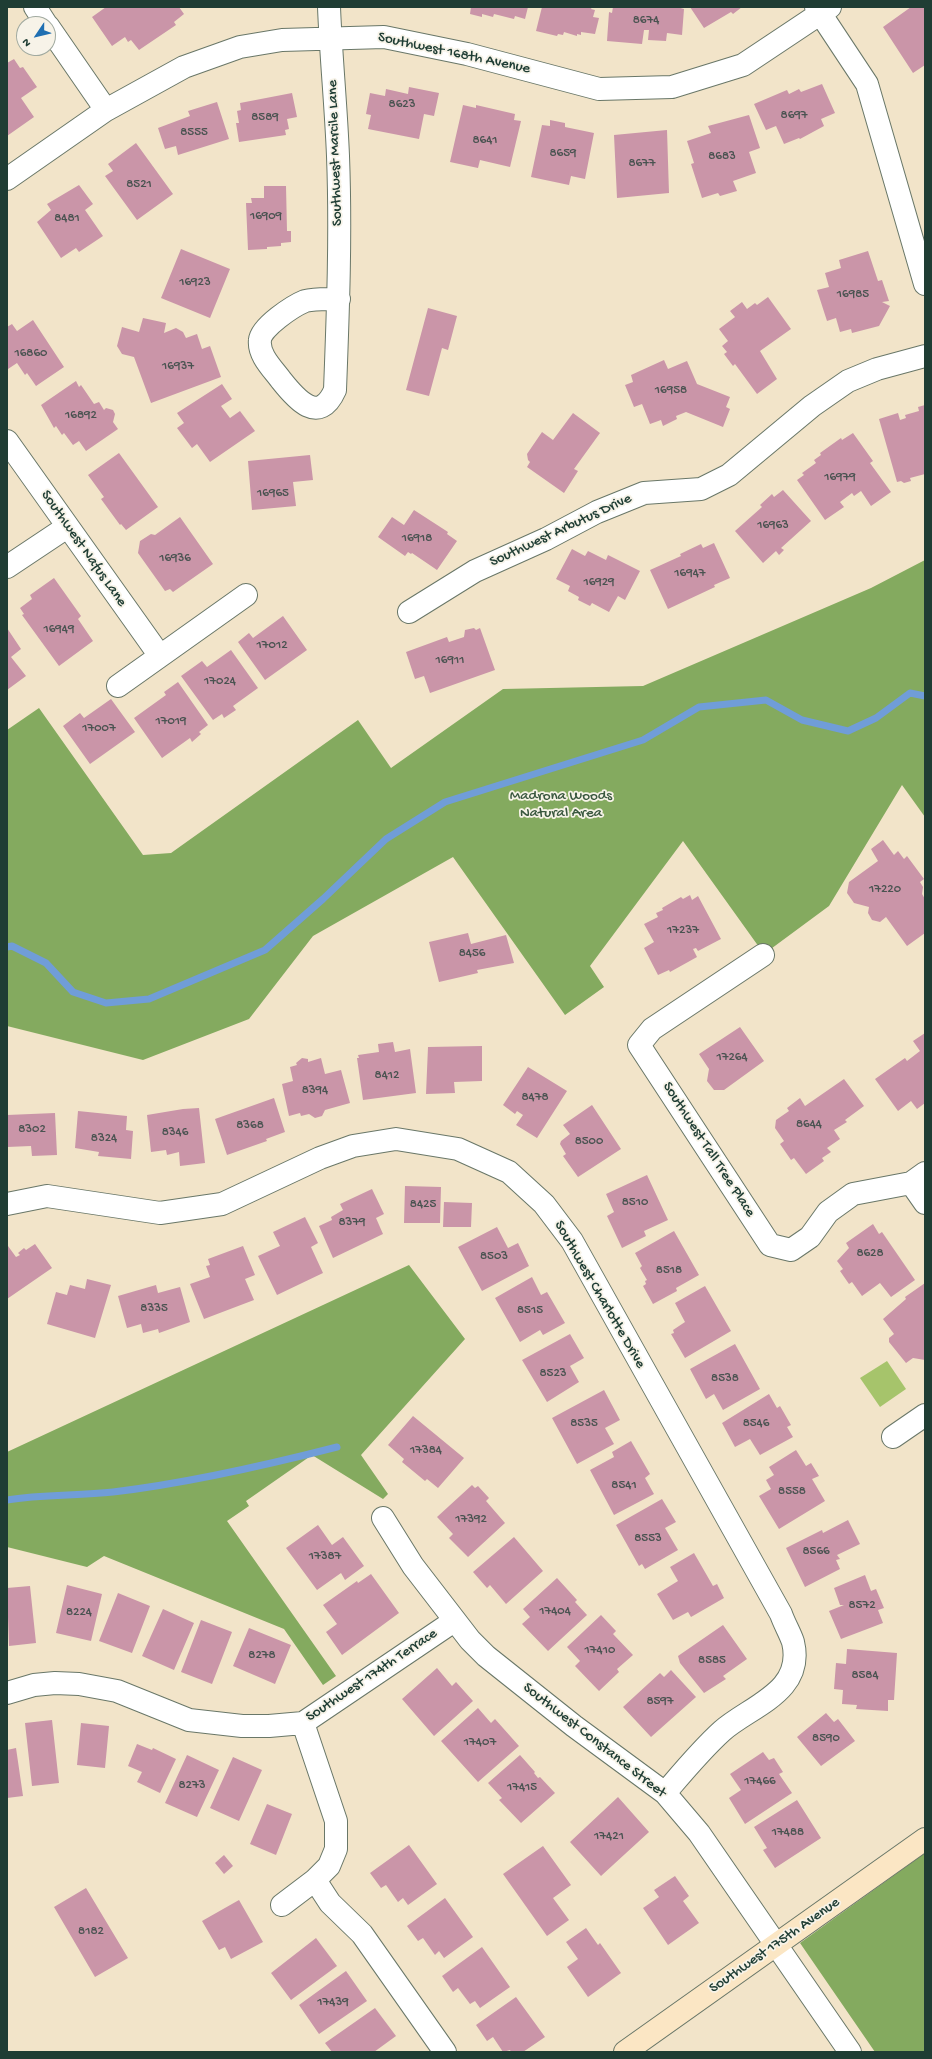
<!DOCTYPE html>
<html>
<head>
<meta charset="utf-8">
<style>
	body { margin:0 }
	#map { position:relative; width:932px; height:2059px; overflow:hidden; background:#f2e4c9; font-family:"Gochi Hand",sans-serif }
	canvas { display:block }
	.frame { position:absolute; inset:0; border:8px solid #1f3d34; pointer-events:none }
	.north { position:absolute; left:16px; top:16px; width:40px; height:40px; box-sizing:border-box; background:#f7f3e8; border:1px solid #a1aaa0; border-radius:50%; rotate:235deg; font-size:11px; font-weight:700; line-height:16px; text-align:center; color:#1f3d34 }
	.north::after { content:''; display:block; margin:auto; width:14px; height:18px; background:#1f6fb2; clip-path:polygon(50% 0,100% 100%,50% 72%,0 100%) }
</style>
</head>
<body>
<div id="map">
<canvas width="932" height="2059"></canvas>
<div class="frame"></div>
<div class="north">N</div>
</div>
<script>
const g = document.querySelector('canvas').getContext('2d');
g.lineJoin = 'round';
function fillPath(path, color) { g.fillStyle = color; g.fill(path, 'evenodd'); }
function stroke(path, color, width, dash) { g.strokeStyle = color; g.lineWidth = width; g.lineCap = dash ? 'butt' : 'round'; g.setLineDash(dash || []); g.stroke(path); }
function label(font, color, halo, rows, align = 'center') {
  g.font = font + ' "Gochi Hand",sans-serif'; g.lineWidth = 3.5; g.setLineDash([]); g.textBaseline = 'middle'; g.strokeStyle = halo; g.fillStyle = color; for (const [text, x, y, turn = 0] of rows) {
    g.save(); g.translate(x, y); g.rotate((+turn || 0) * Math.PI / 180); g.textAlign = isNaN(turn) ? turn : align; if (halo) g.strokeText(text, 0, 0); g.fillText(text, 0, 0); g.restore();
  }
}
fillPath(new Path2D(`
	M 887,1361 L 906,1389 L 880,1407 L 860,1378 Z`), '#a6c46b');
fillPath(new Path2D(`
	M 925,560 L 925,817 L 902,785 L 829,906 L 764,954 L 683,841 L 590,966 L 604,987 L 565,1015 L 453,857 L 313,936 L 249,1019 L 143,1060 L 7,1026 L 7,730 L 39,708 L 143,855 L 171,853 L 358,720 L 391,768 L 503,689 L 643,686 L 871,588 Z
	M 409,1265 L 465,1339 L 361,1455 L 388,1494 L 383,1499 L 312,1455 L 246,1501 L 249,1506 L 227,1521 L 336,1676 L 323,1685 L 284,1629 L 104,1556 L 87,1567 L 7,1547 L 7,1452 Z
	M 925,1853 L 925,2052 L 875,2052 L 800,1943 Z`), '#84aa5f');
stroke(new Path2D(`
	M 7,947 L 12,946 L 46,963 L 73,992 L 106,1003 L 149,999 L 265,950 L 323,899 L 386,839 L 445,802 L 643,740 L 699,707 L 766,700 L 802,720 L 848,731 L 876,718 L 910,693 L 925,696
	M 7,1500 C 42,1494 78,1496 113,1492 C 189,1483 263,1466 337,1447`), '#709dd8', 7);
fillPath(new Path2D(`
	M 106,7 L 179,7 L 184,14 L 174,22 L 176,25 L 139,50 L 131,40 L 128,42 L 125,37 L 112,46 L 92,17 Z
	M 471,7 L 528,7 L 525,19 L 515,16 L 514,19 L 494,14 L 493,17 L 482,14 L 482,17 L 470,14 Z
	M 542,7 L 592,7 L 591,9 L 595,10 L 593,17 L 599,18 L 595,34 L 581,32 L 581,35 L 577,34 L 577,36 L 564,32 L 563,35 L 558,34 L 557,36 L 536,31 Z
	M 613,7 L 677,7 L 684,9 L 682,35 L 667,33 L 666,41 L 648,40 L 649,30 L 644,30 L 642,44 L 607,41 L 609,12 L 612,13 Z
	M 690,7 L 742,7 L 733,14 L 731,12 L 704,28 Z
	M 911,7 L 925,7 L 925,65 L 913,73 L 883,27 Z
	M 14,59 L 20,68 L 23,67 L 37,87 L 21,98 L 34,117 L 7,136 L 7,63 Z
	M 822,84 L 835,113 L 821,119 L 824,126 L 800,139 L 799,138 L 784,144 L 776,126 L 766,130 L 754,104 L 787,90 L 789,94 L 799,89 L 801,92 Z
	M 409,87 L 439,93 L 434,116 L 424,114 L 419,139 L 368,129 L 371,115 L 366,114 L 370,93 L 385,96 L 386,89 L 408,94 Z
	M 292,93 L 297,117 L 287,119 L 289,129 L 285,130 L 286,135 L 239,142 L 236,123 L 239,123 L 237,111 L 241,110 L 240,103 Z
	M 217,102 L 229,139 L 178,155 L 176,146 L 165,149 L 158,128 L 190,116 L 188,111 Z
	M 463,105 L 476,108 L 476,105 L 515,114 L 514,120 L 521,121 L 510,167 L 480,160 L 478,168 L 450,162 Z
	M 749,115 L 760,148 L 749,152 L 756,173 L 733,181 L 737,191 L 720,196 L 718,193 L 702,198 L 691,164 L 694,163 L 687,141 L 711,133 L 708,126 Z
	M 550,120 L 565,123 L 565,127 L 594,133 L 585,179 L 571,176 L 569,185 L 531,177 L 542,125 L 550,126 Z
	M 667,130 L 669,193 L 617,198 L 614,135 Z
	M 136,143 L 173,194 L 137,220 L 105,176 L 113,171 L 108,164 Z
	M 79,185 L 93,204 L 85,210 L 103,236 L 79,252 L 76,248 L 61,258 L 37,222 L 51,210 L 47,204 Z
	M 264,186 L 286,186 L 287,231 L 291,231 L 291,242 L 281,243 L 281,246 L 267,247 L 267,249 L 248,250 L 246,203 L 252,203 L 251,198 L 264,198 Z
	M 181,249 L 230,269 L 210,318 L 161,298 Z
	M 868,251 L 878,281 L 882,280 L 889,301 L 882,302 L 890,306 L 879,326 L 852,333 L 851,329 L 840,332 L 836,318 L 827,321 L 817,290 L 829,287 L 825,273 L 841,268 L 839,260 Z
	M 768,297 L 791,329 L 760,351 L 777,379 L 757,394 L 735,364 L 733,366 L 724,354 L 727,352 L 722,346 L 728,341 L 719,329 L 735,317 L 730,311 L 742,302 L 747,309 L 755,303 L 757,305 Z
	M 428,308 L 457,316 L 448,350 L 442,348 L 429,396 L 406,390 Z
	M 143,318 L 166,323 L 164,333 L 176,328 L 183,332 L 186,338 L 197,334 L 202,349 L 210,346 L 221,377 L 151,403 L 134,357 L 122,354 L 117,346 L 122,327 L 139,332 Z
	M 33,320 L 64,367 L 36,386 L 27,373 L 25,375 L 17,363 L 8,369 L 7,367 L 7,327 L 12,324 L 17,331 Z
	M 664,360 L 668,369 L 687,361 L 697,384 L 730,397 L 726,407 L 730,409 L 723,427 L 686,412 L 676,416 L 677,419 L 663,426 L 661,420 L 650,424 L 642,404 L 634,407 L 625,385 L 633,382 L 631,375 Z
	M 76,381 L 79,387 L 81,385 L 94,404 L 99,402 L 104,410 L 106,408 L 113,410 L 115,414 L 113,422 L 118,429 L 86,451 L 79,441 L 73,445 L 64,433 L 62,435 L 56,426 L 54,428 L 41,405 Z
	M 222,384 L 232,399 L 221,406 L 230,418 L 240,411 L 255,431 L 210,462 L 197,444 L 192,448 L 177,428 L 184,423 L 177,413 Z
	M 925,405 L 925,474 L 910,478 L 911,481 L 904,483 L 901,481 L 897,482 L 879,419 L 898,413 L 900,420 L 906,418 L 905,415 L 919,411 L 918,407 Z
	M 573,413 L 600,433 L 574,469 L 578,471 L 564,493 L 527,467 L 530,462 L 528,460 L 527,454 L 542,432 L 553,440 Z
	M 853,433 L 873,461 L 870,463 L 891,492 L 871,506 L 861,491 L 854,496 L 852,493 L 840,502 L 844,507 L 825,520 L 797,480 L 804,475 L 802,473 L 816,463 L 814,460 L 821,455 L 820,453 L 841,438 L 842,440 Z
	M 119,453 L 158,507 L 126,530 L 121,524 L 120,525 L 101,499 L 104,497 L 88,475 Z
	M 310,455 L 313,480 L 293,482 L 296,506 L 252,510 L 248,461 Z
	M 783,490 L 811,521 L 781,548 L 784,550 L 779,555 L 776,551 L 763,563 L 735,531 L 762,507 L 760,505 L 772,494 L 774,497 Z
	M 414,510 L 448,532 L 447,534 L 457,541 L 437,570 L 412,553 L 411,554 L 408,552 L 405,556 L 378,537 L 392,517 L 404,525 Z
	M 180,517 L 213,564 L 173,592 L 170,589 L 165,591 L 138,553 L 140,541 L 151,534 L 155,535 Z
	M 714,543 L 730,578 L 714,585 L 715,587 L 668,609 L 650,570 L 681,556 L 680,554 L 701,544 L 703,548 Z
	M 572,549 L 585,556 L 588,551 L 606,560 L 608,555 L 640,571 L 625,600 L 618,596 L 609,612 L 592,603 L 590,606 L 578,600 L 579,597 L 568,591 L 570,586 L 556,579 Z
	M 54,578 L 81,616 L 78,619 L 93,641 L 59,666 L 22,615 L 24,614 L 20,608 L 32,599 L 30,595 Z
	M 283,616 L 307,650 L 265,680 L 238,642 L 249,633 L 253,638 Z
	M 7,628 L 21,649 L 11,657 L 26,676 L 7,690 Z
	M 474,628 L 476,630 L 480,628 L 495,670 L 430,693 L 424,676 L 415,679 L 406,652 L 447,637 L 449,642 L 464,637 L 465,630 Z
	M 231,650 L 258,688 L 233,706 L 236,710 L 224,718 L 222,714 L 213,720 L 181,676 L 202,661 L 207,667 Z
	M 178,682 L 208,725 L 199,732 L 201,734 L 192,742 L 190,738 L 162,758 L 134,718 L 166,695 L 164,692 Z
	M 111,699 L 135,732 L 90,764 L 63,726 L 80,713 L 84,718 Z
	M 883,840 L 894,855 L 898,851 L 904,859 L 907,856 L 924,879 L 920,882 L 923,887 L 922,894 L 925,899 L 925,933 L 907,946 L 886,917 L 880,922 L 872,920 L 868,913 L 869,907 L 854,903 L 847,893 L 849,882 L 878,861 L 871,849 Z
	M 690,895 L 692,900 L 698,896 L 721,939 L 698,951 L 696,948 L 693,949 L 697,957 L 670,972 L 669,970 L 658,975 L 644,948 L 654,942 L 644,924 L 658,917 L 656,913 L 663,910 L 662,908 L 681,897 L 683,899 Z
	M 468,933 L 471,944 L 506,935 L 514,963 L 477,970 L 478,973 L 439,982 L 429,942 Z
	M 740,1027 L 764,1061 L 724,1090 L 714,1090 L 707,1081 L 709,1069 L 699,1054 Z
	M 925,1033 L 925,1103 L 917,1109 L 911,1101 L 898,1111 L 875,1079 L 905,1058 L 907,1061 L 920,1051 L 913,1041 Z
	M 393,1042 L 395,1052 L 410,1049 L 416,1093 L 363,1100 L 357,1058 L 359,1058 L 358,1055 L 379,1052 L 378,1044 Z
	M 482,1046 L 482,1081 L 454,1082 L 455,1093 L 426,1094 L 428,1047 Z
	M 302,1058 L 308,1059 L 308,1062 L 321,1058 L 325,1074 L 341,1070 L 350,1103 L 325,1110 L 322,1116 L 315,1118 L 309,1114 L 301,1116 L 300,1113 L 289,1116 L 282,1084 L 293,1081 L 290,1067 L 297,1065 L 296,1063 Z
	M 528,1067 L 567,1091 L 537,1138 L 516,1125 L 523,1115 L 517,1111 L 515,1114 L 503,1105 Z
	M 844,1079 L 864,1106 L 845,1120 L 847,1122 L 834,1130 L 840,1139 L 827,1148 L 831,1152 L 822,1158 L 824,1161 L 806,1174 L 794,1158 L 791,1160 L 780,1144 L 784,1141 L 775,1128 L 776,1120 L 789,1111 L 787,1108 L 800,1098 L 805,1106 Z
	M 274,1098 L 285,1132 L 266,1139 L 267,1141 L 227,1155 L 215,1119 Z
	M 592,1105 L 621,1149 L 578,1177 L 563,1156 L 566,1154 L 560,1144 L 561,1141 L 570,1134 L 563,1125 Z
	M 199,1108 L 205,1163 L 180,1166 L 179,1152 L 167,1155 L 166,1150 L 151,1152 L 147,1115 L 183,1109 Z
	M 78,1111 L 127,1116 L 126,1130 L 133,1131 L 131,1159 L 98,1156 L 99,1152 L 75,1148 Z
	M 55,1113 L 57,1155 L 32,1156 L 31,1146 L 7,1147 L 7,1115 Z
	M 647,1175 L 668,1220 L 644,1231 L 646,1236 L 622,1248 L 607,1216 L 614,1212 L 606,1194 Z
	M 405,1186 L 441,1187 L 440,1223 L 404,1223 Z
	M 372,1189 L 384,1214 L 376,1218 L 383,1234 L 333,1258 L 319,1226 L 332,1220 L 331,1217 L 343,1210 L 340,1204 Z
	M 444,1202 L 472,1203 L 471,1227 L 443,1227 Z
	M 305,1217 L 318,1243 L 311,1247 L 323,1273 L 277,1295 L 258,1256 L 280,1246 L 273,1232 Z
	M 873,1224 L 879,1234 L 882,1232 L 915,1280 L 891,1297 L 880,1283 L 862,1296 L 852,1282 L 849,1284 L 840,1271 L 843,1269 L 837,1261 L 849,1248 L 846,1243 Z
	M 497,1227 L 508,1248 L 518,1243 L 529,1266 L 482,1291 L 458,1247 Z
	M 674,1231 L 699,1275 L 676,1288 L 677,1291 L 653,1304 L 643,1286 L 646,1284 L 645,1281 L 647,1280 L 640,1268 L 642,1266 L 635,1253 Z
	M 35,1244 L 52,1268 L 7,1299 L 7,1247 L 8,1246 L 16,1257 L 20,1255 L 18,1253 L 24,1248 L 26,1250 Z
	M 243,1246 L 255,1275 L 245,1279 L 254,1300 L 204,1319 L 190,1284 L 210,1277 L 206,1266 L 210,1265 L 208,1259 Z
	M 532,1277 L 541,1295 L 547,1292 L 565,1323 L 543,1335 L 540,1330 L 520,1342 L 495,1298 Z
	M 87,1279 L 111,1285 L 95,1338 L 47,1324 L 56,1292 L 67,1295 L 70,1285 L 85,1289 Z
	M 925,1283 L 925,1360 L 913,1358 L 906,1363 L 889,1342 L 889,1338 L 894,1334 L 883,1319 L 906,1299 L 905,1297 Z
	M 156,1285 L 158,1293 L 180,1287 L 190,1322 L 159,1333 L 158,1329 L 143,1333 L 141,1324 L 127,1328 L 118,1296 Z
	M 705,1286 L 731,1331 L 685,1358 L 671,1334 L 674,1333 L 673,1330 L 685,1322 L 675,1303 Z
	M 570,1334 L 584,1358 L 570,1366 L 579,1382 L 547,1402 L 522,1360 Z
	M 735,1344 L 760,1389 L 723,1410 L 714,1394 L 706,1399 L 690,1369 Z
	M 604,1390 L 620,1420 L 605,1428 L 614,1444 L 577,1464 L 552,1418 Z
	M 769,1394 L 777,1408 L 780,1406 L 791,1425 L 787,1427 L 793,1437 L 760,1455 L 750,1439 L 735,1447 L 722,1423 Z
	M 413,1416 L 464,1458 L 438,1488 L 427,1479 L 425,1481 L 402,1462 L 404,1459 L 388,1445 Z
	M 631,1441 L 650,1474 L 645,1478 L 654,1494 L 614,1515 L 590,1470 L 614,1457 L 612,1452 Z
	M 796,1450 L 806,1466 L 811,1463 L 819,1476 L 812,1479 L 825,1501 L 779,1529 L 759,1496 L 771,1489 L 766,1480 L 774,1475 L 769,1467 Z
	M 472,1485 L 475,1488 L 478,1486 L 489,1498 L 486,1501 L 505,1523 L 468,1557 L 449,1538 L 453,1534 L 437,1517 Z
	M 662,1499 L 676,1522 L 665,1528 L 678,1550 L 645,1569 L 642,1564 L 639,1566 L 616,1525 Z
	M 848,1520 L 860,1544 L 837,1555 L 840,1559 L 836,1560 L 840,1569 L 805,1587 L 786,1548 L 822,1530 L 823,1533 Z
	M 318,1525 L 332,1545 L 343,1537 L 364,1566 L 345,1580 L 341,1573 L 317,1590 L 286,1548 Z
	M 514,1537 L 543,1571 L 506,1604 L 490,1585 L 487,1588 L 473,1572 Z
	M 694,1553 L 713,1586 L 717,1584 L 724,1598 L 691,1617 L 688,1612 L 673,1620 L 657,1594 L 678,1581 L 670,1567 Z
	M 371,1574 L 399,1613 L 342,1655 L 326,1632 L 337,1624 L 323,1605 L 357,1581 L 358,1583 Z
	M 865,1575 L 871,1591 L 876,1589 L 884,1608 L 878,1610 L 883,1623 L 841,1639 L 829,1611 L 844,1605 L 840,1605 L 834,1588 Z
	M 557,1578 L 577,1600 L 575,1602 L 587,1615 L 548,1651 L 522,1624 L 530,1617 L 523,1609 Z
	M 67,1585 L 102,1594 L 91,1641 L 56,1633 Z
	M 30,1586 L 36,1643 L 9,1646 L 7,1588 Z
	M 118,1593 L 150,1606 L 132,1653 L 99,1641 Z
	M 163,1609 L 194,1623 L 174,1670 L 142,1656 Z
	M 601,1615 L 616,1631 L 613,1634 L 633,1655 L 617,1669 L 619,1672 L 599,1691 L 575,1666 L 580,1661 L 567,1647 Z
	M 201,1620 L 232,1632 L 212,1684 L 181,1672 Z
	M 723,1625 L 747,1659 L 723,1676 L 726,1679 L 704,1693 L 680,1663 L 678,1656 Z
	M 249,1628 L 291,1645 L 275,1684 L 233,1666 Z
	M 847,1649 L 897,1653 L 894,1700 L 888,1700 L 888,1711 L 856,1709 L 857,1705 L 842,1704 L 843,1690 L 834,1689 L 836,1663 L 846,1664 Z
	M 437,1668 L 452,1686 L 456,1682 L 473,1701 L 434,1736 L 402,1699 Z
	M 671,1670 L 696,1697 L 651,1737 L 623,1707 L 660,1673 L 664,1677 Z
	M 478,1708 L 491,1723 L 495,1719 L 519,1746 L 478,1782 L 441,1741 Z
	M 826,1713 L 834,1722 L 838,1719 L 855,1741 L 821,1766 L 797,1737 Z
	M 52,1720 L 59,1783 L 32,1786 L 25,1723 Z
	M 81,1723 L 109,1726 L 105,1768 L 77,1765 Z
	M 137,1744 L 152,1750 L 153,1748 L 176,1759 L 160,1793 L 137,1782 L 142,1772 L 128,1766 Z
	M 16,1748 L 23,1796 L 7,1798 L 7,1750 Z
	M 763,1752 L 769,1760 L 774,1758 L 783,1772 L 779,1774 L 792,1793 L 745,1824 L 729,1798 L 741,1790 L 730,1774 Z
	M 187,1755 L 219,1770 L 197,1817 L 165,1803 Z
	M 520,1755 L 535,1772 L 534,1773 L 538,1778 L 540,1777 L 555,1793 L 521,1823 L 499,1800 L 502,1798 L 488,1783 Z
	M 233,1757 L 262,1770 L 239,1821 L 210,1808 Z
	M 618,1797 L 649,1832 L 601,1876 L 570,1842 Z
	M 797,1800 L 821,1838 L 775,1868 L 763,1850 L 767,1848 L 754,1827 Z
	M 267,1804 L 292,1814 L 276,1855 L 250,1844 Z
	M 409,1845 L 437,1884 L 408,1905 L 403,1898 L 398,1902 L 386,1885 L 381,1888 L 370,1873 Z
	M 543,1846 L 571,1885 L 553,1898 L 569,1920 L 547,1936 L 503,1874 Z
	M 224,1855 L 233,1866 L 224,1874 L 215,1863 Z
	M 675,1876 L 689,1896 L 683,1901 L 699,1923 L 668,1945 L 643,1908 L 659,1897 L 654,1890 Z
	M 86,1888 L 128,1958 L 95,1977 L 54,1907 Z
	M 445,1898 L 473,1937 L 444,1958 L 439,1951 L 435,1955 L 423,1938 L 418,1941 L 407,1926 Z
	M 239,1900 L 263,1942 L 231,1959 L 225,1947 L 219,1950 L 202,1921 Z
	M 586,1928 L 598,1945 L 600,1943 L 621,1973 L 588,1997 L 567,1967 L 578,1959 L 566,1942 Z
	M 316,1938 L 337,1966 L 291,2000 L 271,1973 Z
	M 482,1947 L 510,1987 L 480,2008 L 475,2001 L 470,2004 L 458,1988 L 453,1992 L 442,1976 Z
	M 346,1971 L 367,2001 L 319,2034 L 299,2005 Z
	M 516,1997 L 545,2037 L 523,2052 L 511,2052 L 510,2050 L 503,2052 L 493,2037 L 487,2041 L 476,2025 Z
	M 375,2008 L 396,2036 L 374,2052 L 332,2052 L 325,2043 Z`), '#ca95a8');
const street = new Path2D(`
	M 35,7 L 46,24
	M 329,7 C 331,57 336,106 338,156 C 341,234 338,312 335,390 C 319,426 296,399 281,380 C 273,369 258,355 260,340 C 261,327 293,306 305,301 C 316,298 328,299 339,299
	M 816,7 L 867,84 L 925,284
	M 48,26 L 106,110
	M 7,179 L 106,110 L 184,67 L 240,47 L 282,40 L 384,37 L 467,54 L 599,89 L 672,87 L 743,65 L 830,7
	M 7,441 L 160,656
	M 7,567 L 67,527
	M 409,612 L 475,571 L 546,539 L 597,512 L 644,493 L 701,489 L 729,475 L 812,406 L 848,381 L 877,369 L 925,356
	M 118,686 L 246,595
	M 763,955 L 652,1029 L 639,1045 L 770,1245 L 791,1250 L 810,1237 L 828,1212 L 853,1194 L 911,1183 L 925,1173
	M 911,1183 L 925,1203
	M 7,1204 L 47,1196 L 160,1213 L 222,1204 L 320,1158 L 353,1146 L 396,1139 L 458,1149 L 509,1172 L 544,1204 L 572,1241 L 781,1614 C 784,1623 790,1633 793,1642 C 805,1692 750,1706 722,1731 C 701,1750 683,1772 665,1793
	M 893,1437 L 925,1415
	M 383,1518 L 413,1566 L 470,1640 L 486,1656 L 574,1726 L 665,1793 L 699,1833 L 850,2052
	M 7,1693 L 34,1685 L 55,1683 L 79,1684 L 117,1691 L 189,1720 L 242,1726 L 269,1726 L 303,1723 L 454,1621
	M 315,1880 L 330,1903 L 362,1934 L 445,2052
	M 282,1905 L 315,1880 L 329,1866 L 336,1849 L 336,1821 L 303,1723`);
const secondary = new Path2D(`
	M 625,2052 L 925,1839`);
stroke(street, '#697768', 24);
stroke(secondary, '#697768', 24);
stroke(street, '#fff', 22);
stroke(secondary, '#fbe6c4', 22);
label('13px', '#4a5351', null, [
	["8674",646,21],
	["8623",402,105],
	["8697",794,116],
	["8589",265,118],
	["8555",194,133],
	["8641",485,141],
	["8659",563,154],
	["8683",722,157],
	["8677",642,164],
	["8521",139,185],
	["16909",266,217],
	["8481",67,219],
	["16923",195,283],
	["16985",853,295],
	["16860",31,354],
	["16937",178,367],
	["16958",671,391],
	["16892",81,416],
	["16979",840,478],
	["16965",273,494],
	["16963",773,526],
	["16918",417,539],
	["16936",175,559],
	["16947",690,574],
	["16929",599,583],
	["16949",59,630],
	["17012",272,646],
	["16911",450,661],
	["17024",220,682],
	["17019",171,722],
	["17007",99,729],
	["17220",885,890],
	["17237",683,931],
	["8456",472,954],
	["17264",732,1058],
	["8412",387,1076],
	["8394",315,1091],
	["8478",535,1098],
	["8644",809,1125],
	["8368",250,1126],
	["8302",32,1130],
	["8346",175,1133],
	["8324",104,1139],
	["8500",589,1142],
	["8510",635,1203],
	["8425",423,1205],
	["8379",352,1223],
	["8628",870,1254],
	["8503",494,1257],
	["8518",669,1271],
	["8335",154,1309],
	["8515",530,1311],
	["8523",553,1374],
	["8538",725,1379],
	["8535",584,1424],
	["8546",756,1424],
	["17384",426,1451],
	["8541",624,1486],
	["8558",792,1492],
	["17392",471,1520],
	["8553",648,1539],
	["8566",816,1552],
	["17387",325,1557],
	["8572",862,1606],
	["17404",555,1612],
	["8224",79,1613],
	["17410",600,1651],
	["8278",262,1656],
	["8585",712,1661],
	["8584",865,1676],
	["8597",660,1702],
	["8590",826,1739],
	["17407",480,1743],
	["17466",760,1782],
	["8273",192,1786],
	["17415",522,1788],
	["17488",788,1833],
	["17421",609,1837],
	["8182",91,1932],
	["17439",333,2003]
]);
label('15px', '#1f3d34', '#f7f3e8', [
	["Southwest 168th Avenue",454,54,12],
	["Southwest Marcile Lane",336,153,-92],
	["Southwest Arbutus Drive",561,531,-25],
	["Southwest Nafus Lane",83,549,55],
	["Southwest Tall Tree Place",708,1150,57],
	["Southwest Charlotte Drive",599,1295,60],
	["Southwest 174th Terrace",372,1676,-34],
	["Southwest Constance Street",594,1741,38],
	["Southwest 175th Avenue",775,1946,-35]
]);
label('15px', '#3a583f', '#f7f3e8', [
	["Madrona Woods",561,797],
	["Natural Area",561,814]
]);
</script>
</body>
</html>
